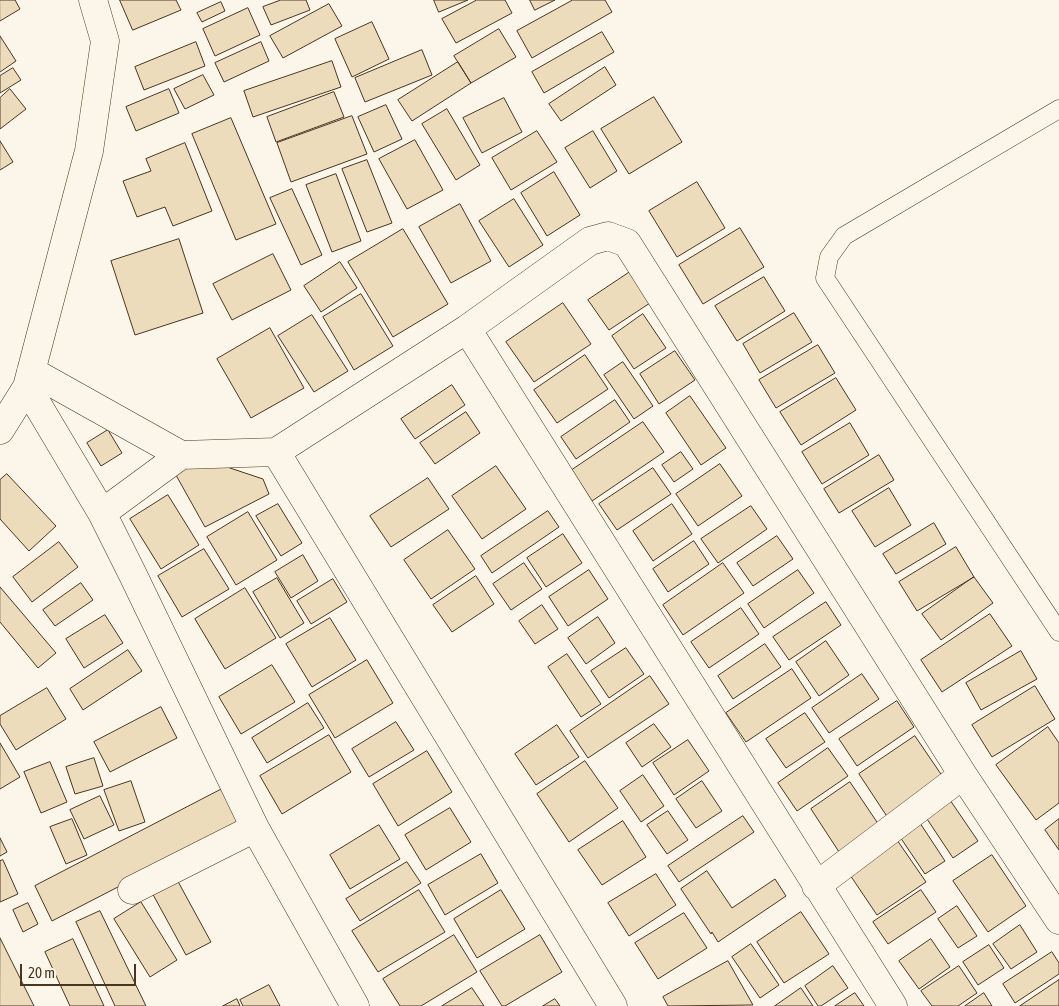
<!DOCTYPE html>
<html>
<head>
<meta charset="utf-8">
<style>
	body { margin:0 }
	#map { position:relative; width:1059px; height:1006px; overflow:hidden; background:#fbf6e9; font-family:"Asap Condensed",sans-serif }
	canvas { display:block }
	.scale { position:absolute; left:20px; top:964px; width:116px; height:22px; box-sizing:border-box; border:2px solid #4a3520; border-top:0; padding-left:6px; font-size:15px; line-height:18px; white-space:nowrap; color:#4a3520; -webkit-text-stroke:4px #fbf6e9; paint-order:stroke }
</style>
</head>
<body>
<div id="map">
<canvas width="1059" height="1006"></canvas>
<div class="scale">20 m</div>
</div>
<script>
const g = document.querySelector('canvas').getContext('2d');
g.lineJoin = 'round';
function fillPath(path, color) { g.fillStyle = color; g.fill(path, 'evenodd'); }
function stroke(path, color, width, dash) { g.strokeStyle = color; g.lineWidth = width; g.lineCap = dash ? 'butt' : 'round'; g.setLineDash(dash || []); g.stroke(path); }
const building = new Path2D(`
	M 0,0 L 15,0 L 20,9 L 0,21 Z
	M 120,0 L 176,0 L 181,10 L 133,30 Z
	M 281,0 L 306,0 L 310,10 L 271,25 L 263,7 Z
	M 434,0 L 468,0 L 439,12 Z
	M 477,0 L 505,0 L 512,13 L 456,43 L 442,19 Z
	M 530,0 L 555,0 L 535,10 Z
	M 573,0 L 605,0 L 612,12 L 532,58 L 517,31 Z
	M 221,2 L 225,11 L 202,22 L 197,13 Z
	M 329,4 L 342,26 L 283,58 L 270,36 Z
	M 248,8 L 260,35 L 215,56 L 203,29 Z
	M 372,22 L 389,59 L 352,77 L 335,39 Z
	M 499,29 L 516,57 L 471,83 L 454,56 Z
	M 602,32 L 614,52 L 544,93 L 532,72 Z
	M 0,36 L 16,61 L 0,72 Z
	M 196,42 L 205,66 L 144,90 L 135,67 Z
	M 261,42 L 269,61 L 224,82 L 215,63 Z
	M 422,50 L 432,75 L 365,102 L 355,78 Z
	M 332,61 L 341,87 L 253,117 L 244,91 Z
	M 458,62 L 471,83 L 412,121 L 398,100 Z
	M 605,67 L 616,85 L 561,121 L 549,104 Z
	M 13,68 L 21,80 L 0,93 L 0,76 Z
	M 203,75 L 214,95 L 185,109 L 174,89 Z
	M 10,89 L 26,109 L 0,129 L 0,98 Z
	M 169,89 L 179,113 L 136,131 L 126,107 Z
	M 334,92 L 344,117 L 276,142 L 267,117 Z
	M 654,97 L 682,142 L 629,174 L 601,129 Z
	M 504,98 L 522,132 L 482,153 L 463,118 Z
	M 386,105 L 402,139 L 374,152 L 358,117 Z
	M 447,109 L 480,165 L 456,180 L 422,124 Z
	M 352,116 L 367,154 L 291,182 L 277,143 Z
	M 231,118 L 276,224 L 236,240 L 192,134 Z
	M 537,131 L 557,162 L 511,190 L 492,158 Z
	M 593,131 L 617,171 L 590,188 L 565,148 Z
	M 415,140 L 443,190 L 407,209 L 379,159 Z
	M 0,141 L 13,162 L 0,170 Z
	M 185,143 L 212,211 L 173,226 L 165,207 L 137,217 L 123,181 L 151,171 L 146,159 Z
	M 367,160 L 392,223 L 367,232 L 342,169 Z
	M 554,172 L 580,215 L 547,236 L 521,193 Z
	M 336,174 L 361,241 L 332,252 L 306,185 Z
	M 697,182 L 725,228 L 677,257 L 649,211 Z
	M 292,189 L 322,255 L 301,265 L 270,198 Z
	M 514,199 L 543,245 L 509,267 L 479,221 Z
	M 460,204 L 491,261 L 451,283 L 419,227 Z
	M 740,228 L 764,267 L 703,304 L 679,265 Z
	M 403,229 L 448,304 L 393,337 L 348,262 Z
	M 179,239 L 203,313 L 135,335 L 111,261 Z
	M 273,254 L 291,290 L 232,320 L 213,284 Z
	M 340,262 L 357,288 L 321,312 L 304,286 Z
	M 630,272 L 650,303 L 609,330 L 588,300 Z
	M 764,277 L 785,311 L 737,341 L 715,306 Z
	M 361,294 L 393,346 L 354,370 L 323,317 Z
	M 563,303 L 591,344 L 534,382 L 506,342 Z
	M 794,313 L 812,342 L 760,373 L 743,344 Z
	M 643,314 L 666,348 L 634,369 L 612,336 Z
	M 312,315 L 348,371 L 314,392 L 278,336 Z
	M 270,328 L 304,388 L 251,418 L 217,359 Z
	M 818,345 L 835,373 L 776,408 L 759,380 Z
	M 675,351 L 695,380 L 659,404 L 640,374 Z
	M 585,355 L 608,389 L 557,423 L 534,390 Z
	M 623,362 L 653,406 L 634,419 L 604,375 Z
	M 836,378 L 856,410 L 801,445 L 780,412 Z
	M 452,385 L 465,405 L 415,439 L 401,419 Z
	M 690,396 L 726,448 L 701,465 L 666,413 Z
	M 615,400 L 630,422 L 576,459 L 561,437 Z
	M 466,412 L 480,433 L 435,464 L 420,443 Z
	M 643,422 L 664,452 L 592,501 L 572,470 Z
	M 850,423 L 869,455 L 822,484 L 802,452 Z
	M 108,430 L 122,453 L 101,466 L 87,443 Z
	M 681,452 L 693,469 L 674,482 L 662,465 Z
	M 879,455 L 894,480 L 839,513 L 824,489 Z
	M 203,459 L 263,479 L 269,494 L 205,527 L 172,468 Z
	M 720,464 L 742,496 L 698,526 L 676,494 Z
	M 496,466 L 526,509 L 482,539 L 452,496 Z
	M 653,468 L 671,494 L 617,530 L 599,504 Z
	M 7,474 L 56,526 L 29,551 L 0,519 L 0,480 Z
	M 428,478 L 449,509 L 391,547 L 370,516 Z
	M 889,488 L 911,525 L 875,547 L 852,511 Z
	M 168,495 L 199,545 L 161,569 L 130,519 Z
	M 278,504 L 302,543 L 281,556 L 256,516 Z
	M 672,504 L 692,534 L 653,561 L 633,531 Z
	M 751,506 L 767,529 L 718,563 L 701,539 Z
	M 548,511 L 559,527 L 492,573 L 481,556 Z
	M 248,512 L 277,560 L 236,585 L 207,537 Z
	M 934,523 L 946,544 L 896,574 L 883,554 Z
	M 448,530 L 475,569 L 431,599 L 404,560 Z
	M 563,534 L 582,563 L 546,587 L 527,558 Z
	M 777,536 L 793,559 L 753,586 L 737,563 Z
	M 694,541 L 709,564 L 668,592 L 653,569 Z
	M 59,542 L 78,567 L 32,602 L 13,577 Z
	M 956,547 L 974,577 L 917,611 L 899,582 Z
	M 204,549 L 229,589 L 182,617 L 158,576 Z
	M 303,555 L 318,581 L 291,598 L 275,572 Z
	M 524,563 L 542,589 L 511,610 L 493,584 Z
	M 723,563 L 744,593 L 683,635 L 663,605 Z
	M 589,570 L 608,599 L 568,626 L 549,597 Z
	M 798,570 L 814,593 L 764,628 L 748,604 Z
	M 476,576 L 494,604 L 452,632 L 433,605 Z
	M 974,577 L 993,603 L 941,640 L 922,614 Z
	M 277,578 L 304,623 L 280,638 L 253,592 Z
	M 333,579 L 347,602 L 311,624 L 297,601 Z
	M 81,583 L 93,600 L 55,626 L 43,610 Z
	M 0,587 L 56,653 L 38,668 L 0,622 Z
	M 245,588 L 276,638 L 225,669 L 195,619 Z
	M 826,602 L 841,625 L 789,660 L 773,637 Z
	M 542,605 L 558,629 L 535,644 L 519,621 Z
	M 741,608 L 759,634 L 709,668 L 691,642 Z
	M 990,614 L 1012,646 L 942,692 L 921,660 Z
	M 105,615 L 123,643 L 84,668 L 66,639 Z
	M 598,617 L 615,643 L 586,664 L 568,638 Z
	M 330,618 L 356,660 L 312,687 L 286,644 Z
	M 826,641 L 849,675 L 819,696 L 796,662 Z
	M 765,644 L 781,667 L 733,699 L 718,676 Z
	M 626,648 L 644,674 L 609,698 L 591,671 Z
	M 128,650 L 142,671 L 83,710 L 70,689 Z
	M 1021,651 L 1037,679 L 981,710 L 966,683 Z
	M 567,654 L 601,704 L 581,717 L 548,667 Z
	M 367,660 L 393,703 L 335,738 L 309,695 Z
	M 272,665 L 295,702 L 241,734 L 219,697 Z
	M 792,669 L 811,698 L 746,742 L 726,713 Z
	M 862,674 L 879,699 L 829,733 L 812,708 Z
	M 650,676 L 669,704 L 588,758 L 570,731 Z
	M 1035,686 L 1055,719 L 992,757 L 972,725 Z
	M 47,688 L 66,719 L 16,750 L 0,724 L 0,716 Z
	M 897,701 L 914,727 L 857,766 L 839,739 Z
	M 308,703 L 324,728 L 267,763 L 252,738 Z
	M 161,707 L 177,738 L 110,772 L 94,742 Z
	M 805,713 L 825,742 L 786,768 L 766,739 Z
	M 396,722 L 414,750 L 369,777 L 352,749 Z
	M 654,724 L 671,747 L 642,767 L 626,743 Z
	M 557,725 L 579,757 L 536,785 L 515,754 Z
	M 1048,727 L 1059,743 L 1059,803 L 1036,820 L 996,765 Z
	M 329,735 L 351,772 L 282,814 L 260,776 Z
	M 915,736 L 947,783 L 890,821 L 859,774 Z
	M 688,740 L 709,771 L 674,795 L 653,763 Z
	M 0,743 L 20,777 L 0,789 Z
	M 828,748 L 848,776 L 797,811 L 778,783 Z
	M 427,751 L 452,792 L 398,826 L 373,784 Z
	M 94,758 L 103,786 L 75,794 L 66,767 Z
	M 585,761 L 618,808 L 569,842 L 537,794 Z
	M 50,762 L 67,802 L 41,813 L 24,772 Z
	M 643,775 L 664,806 L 641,822 L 620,791 Z
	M 131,781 L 145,822 L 119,831 L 104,790 Z
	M 702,781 L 722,811 L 696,828 L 676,799 Z
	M 850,782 L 883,831 L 843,858 L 811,809 Z
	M 224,788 L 242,823 L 52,921 L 35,886 Z
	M 100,796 L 114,825 L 84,839 L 70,810 Z
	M 950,800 L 978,841 L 953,858 L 925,816 Z
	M 450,808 L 471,842 L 426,870 L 405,835 Z
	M 668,811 L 688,840 L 667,854 L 647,825 Z
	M 743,816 L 754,832 L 679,882 L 668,866 Z
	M 916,817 L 945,861 L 925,874 L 896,831 Z
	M 72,819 L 87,855 L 66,864 L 50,827 Z
	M 1059,819 L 1059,850 L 1045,830 Z
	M 623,821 L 646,857 L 602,885 L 578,850 Z
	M 379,825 L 400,859 L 350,889 L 330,855 Z
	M 0,838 L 7,852 L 0,856 Z
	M 897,840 L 926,882 L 877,915 L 848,872 Z
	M 481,854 L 498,883 L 445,915 L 428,885 Z
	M 992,855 L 1026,906 L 988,932 L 953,881 Z
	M 3,860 L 18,894 L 0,902 L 0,861 Z
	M 407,862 L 421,883 L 360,921 L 346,899 Z
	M 707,871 L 732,908 L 775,879 L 786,896 L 718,942 L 712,932 L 711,934 L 681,889 Z
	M 656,874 L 676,905 L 629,936 L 608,903 Z
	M 175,876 L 211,942 L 186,955 L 150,889 Z
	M 419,890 L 445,932 L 378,972 L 352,931 Z
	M 501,890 L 525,929 L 477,958 L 454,919 Z
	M 921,890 L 936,912 L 888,944 L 873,922 Z
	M 141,902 L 177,960 L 150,977 L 114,919 Z
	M 28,903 L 38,924 L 23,932 L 13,910 Z
	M 957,906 L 977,936 L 958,948 L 938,919 Z
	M 100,911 L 146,1006 L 115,1006 L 76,922 Z
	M 801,912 L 829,954 L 784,983 L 757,942 Z
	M 684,913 L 707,948 L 658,979 L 635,943 Z
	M 1020,925 L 1037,952 L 1011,969 L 993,944 Z
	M 454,935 L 477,972 L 421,1006 L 400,1006 L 383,979 Z
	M 540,935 L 562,972 L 505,1006 L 502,1006 L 480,971 Z
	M 0,938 L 34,1006 L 0,1006 Z
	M 73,939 L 104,1006 L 70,1006 L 45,952 Z
	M 931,939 L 950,967 L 919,989 L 899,961 Z
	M 751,944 L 779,985 L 760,998 L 732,957 Z
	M 989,945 L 1004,968 L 978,985 L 963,962 Z
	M 1052,952 L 1059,963 L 1059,974 L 1015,1003 L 1003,984 Z
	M 728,961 L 753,1005 L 668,1006 L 663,997 Z
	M 833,966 L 848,988 L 821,1006 L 818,1006 L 805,986 Z
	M 959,966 L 977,993 L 958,1006 L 932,1006 L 921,991 Z
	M 1059,980 L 1059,1006 L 1020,1006 Z
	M 269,985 L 280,1006 L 243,1006 L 240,1000 Z
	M 472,988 L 484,1006 L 442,1006 Z
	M 801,988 L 813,1006 L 775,1006 Z
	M 855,993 L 864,1006 L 835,1006 Z
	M 984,993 L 992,1006 L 965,1006 Z
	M 237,999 L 240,1006 L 223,1006 Z
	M 555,999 L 560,1006 L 543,1006 Z`);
fillPath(building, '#ecdcbc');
stroke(building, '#4a3520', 1);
const service = new Path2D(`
	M 1059,109 L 844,236 L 829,257 L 825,278 L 1059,632`);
const minor = new Path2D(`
	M 467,329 L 893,1006
	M 31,371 L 181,455
	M 27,387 L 102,513 L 133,575 L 255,828 L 355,1006
	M 0,430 L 27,387 L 89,151 L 105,41 L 93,0
	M 276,452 L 613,1006
	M 102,513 L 181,455 L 276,452 L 467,329 L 590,241 L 608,236 L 627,243 L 963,775 L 1059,920
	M 816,886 L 963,775
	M 132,890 L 255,828`);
stroke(service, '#4a3520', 19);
stroke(minor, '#4a3520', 29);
stroke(service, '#fbf6e9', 18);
stroke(minor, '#fbf6e9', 28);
</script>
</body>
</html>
